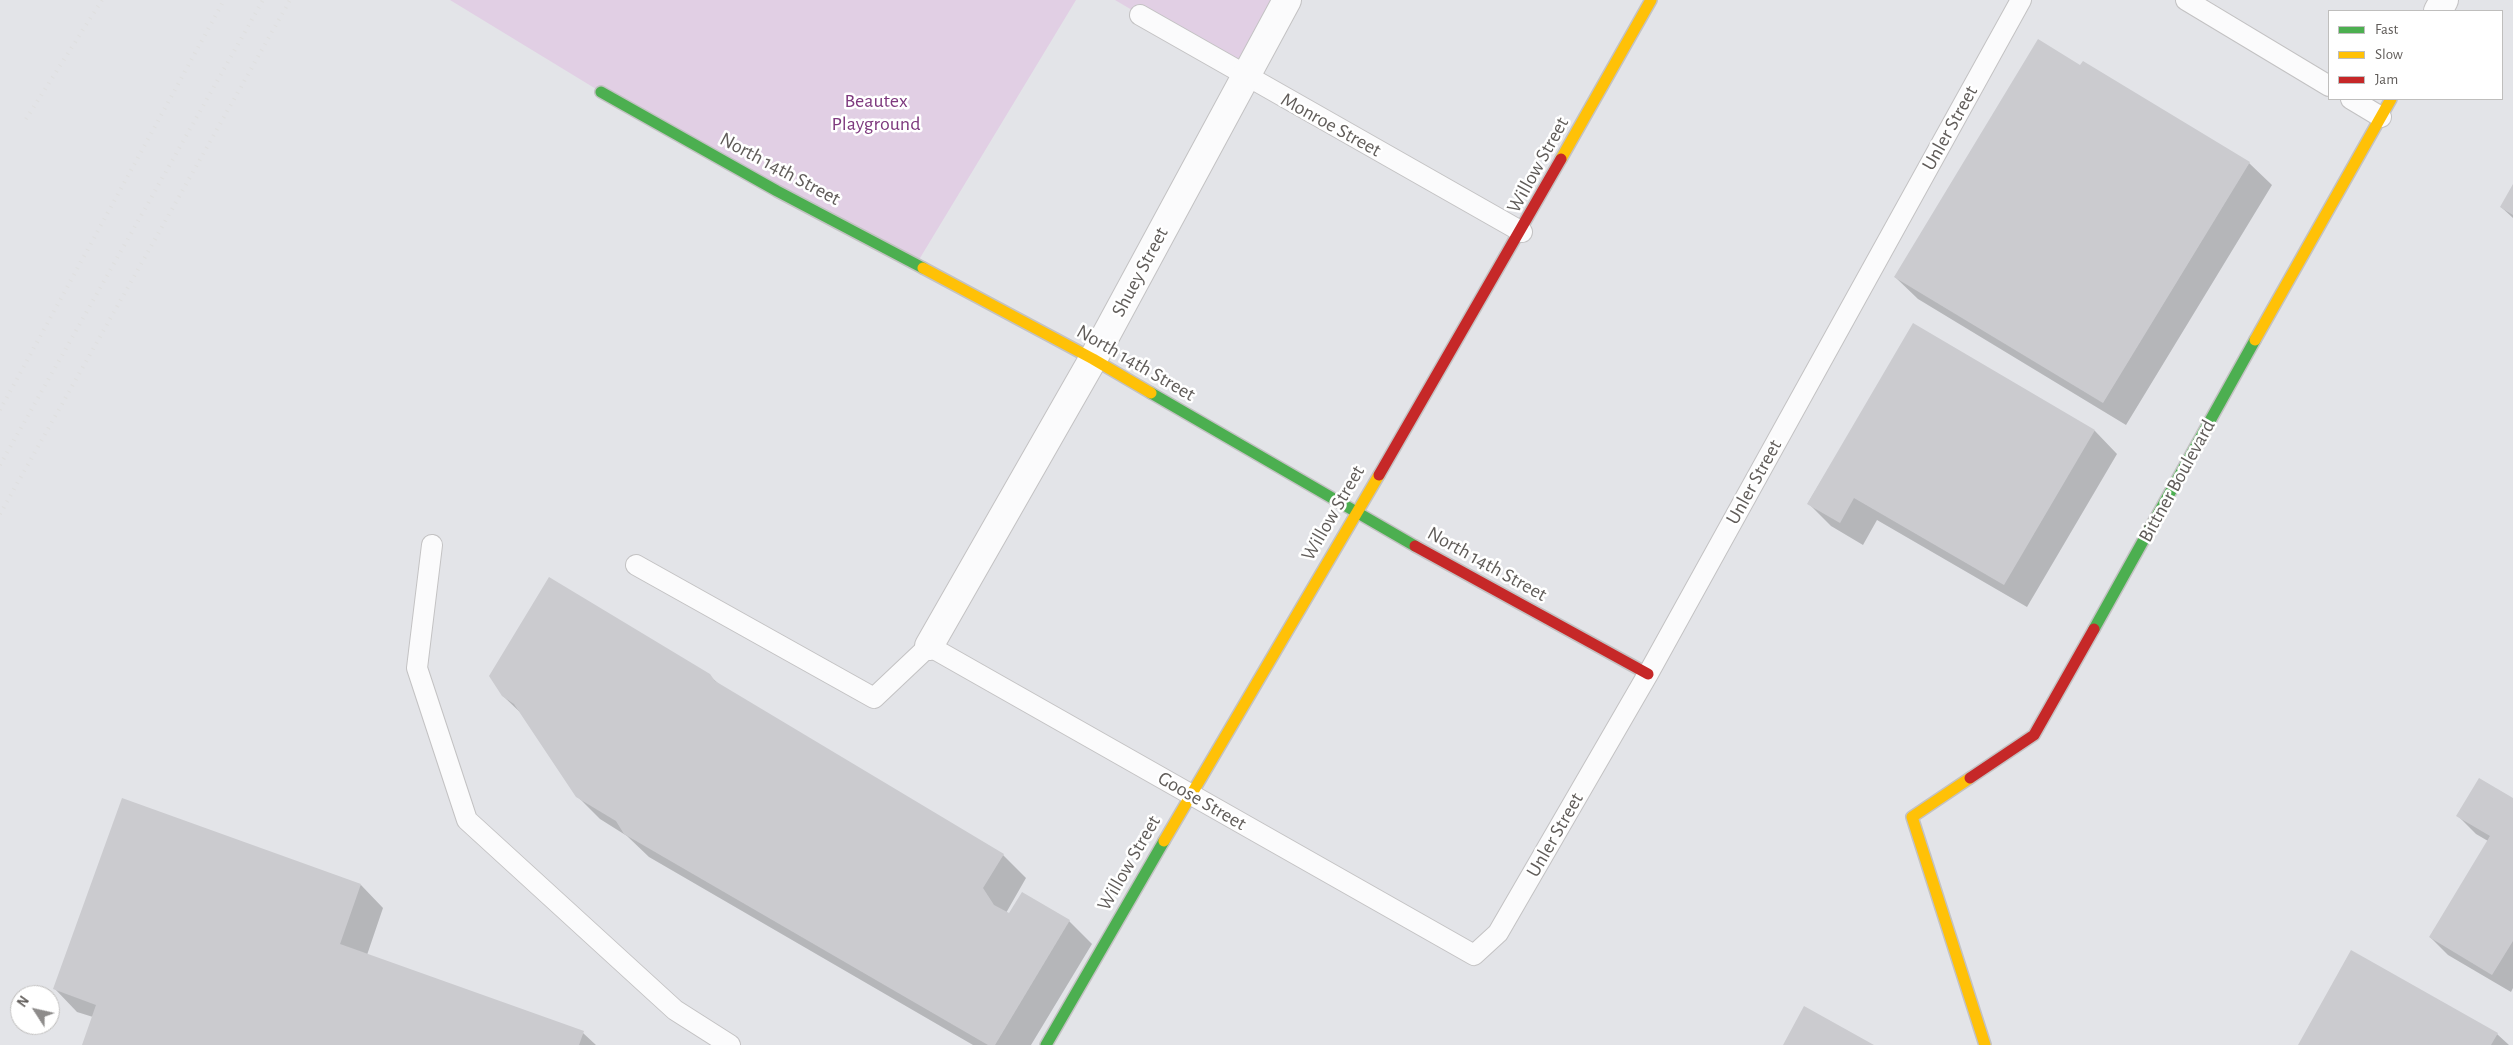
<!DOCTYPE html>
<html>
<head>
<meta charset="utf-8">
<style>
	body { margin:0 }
	#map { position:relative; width:2513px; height:1045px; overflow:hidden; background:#e3e4e8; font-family:"Alegreya Sans",sans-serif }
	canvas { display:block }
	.legend { position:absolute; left:2328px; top:10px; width:175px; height:90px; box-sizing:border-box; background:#fff; border:1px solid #bfbebd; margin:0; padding:6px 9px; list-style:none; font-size:15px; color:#605c59 }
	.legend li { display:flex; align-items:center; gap:10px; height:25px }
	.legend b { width:25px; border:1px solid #bfbebd }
	.north { position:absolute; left:10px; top:985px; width:50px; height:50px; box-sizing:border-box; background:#fff; border:1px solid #bfbebd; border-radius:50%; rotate:305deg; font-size:14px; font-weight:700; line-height:20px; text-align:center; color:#605c59 }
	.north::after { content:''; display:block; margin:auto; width:18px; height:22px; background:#8e8c8b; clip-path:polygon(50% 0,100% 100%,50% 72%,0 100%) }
</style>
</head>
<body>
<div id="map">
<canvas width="2513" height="1045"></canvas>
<ul class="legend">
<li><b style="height:6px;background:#4caf50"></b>Fast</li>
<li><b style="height:6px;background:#ffc107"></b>Slow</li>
<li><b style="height:6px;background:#c62828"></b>Jam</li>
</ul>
<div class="north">N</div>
</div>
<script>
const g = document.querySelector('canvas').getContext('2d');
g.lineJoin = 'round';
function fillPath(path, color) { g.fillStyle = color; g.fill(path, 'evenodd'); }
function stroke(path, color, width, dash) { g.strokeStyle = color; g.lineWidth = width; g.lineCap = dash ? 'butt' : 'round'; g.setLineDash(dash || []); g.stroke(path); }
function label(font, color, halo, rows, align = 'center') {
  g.font = font + ' "Alegreya Sans",sans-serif'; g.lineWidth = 5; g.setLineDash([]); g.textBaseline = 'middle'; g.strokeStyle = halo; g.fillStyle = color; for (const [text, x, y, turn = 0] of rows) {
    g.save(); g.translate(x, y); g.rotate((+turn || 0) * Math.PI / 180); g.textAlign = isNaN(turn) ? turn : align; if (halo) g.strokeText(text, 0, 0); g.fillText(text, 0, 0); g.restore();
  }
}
fillPath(new Path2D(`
	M 450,0 L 1076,0 L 917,263 L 601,92 Z
	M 1115,0 L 1287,0 L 1244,76 Z`), '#e1cfe4');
fillPath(new Path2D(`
	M 2249,163 L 2272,185 L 2126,425 L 1918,299 L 1895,277 Z
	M 2513,187 L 2513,218 L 2501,207 Z
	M 1914,325 L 2095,431 L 2117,454 L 2027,607 L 1877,520 L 1863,545 L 1831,526 L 1808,503 Z
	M 709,675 L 721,686 L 1003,855 L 1026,878 L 1006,913 L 1069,921 L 1092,944 L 1031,1045 L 973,1045 L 649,857 L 627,836 L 600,819 L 577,796 L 524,716 L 503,696 Z
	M 2513,799 L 2513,988 L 2511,992 L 2448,955 L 2430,937 L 2488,841 L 2476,834 L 2458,816 Z
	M 361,885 L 383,908 L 367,955 L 583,1033 L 596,1045 L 83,1045 L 93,1017 L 77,1012 L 55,989 Z
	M 2497,1034 L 2509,1045 L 2299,1045 Z`), '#0003');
fillPath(new Path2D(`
	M 2038,39 L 2080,65 L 2083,61 L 2250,162 L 2103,403 L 1894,277 Z
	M 2513,184 L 2513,215 L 2500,207 Z
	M 1913,323 L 2095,430 L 2004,585 L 1854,498 L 1840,523 L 1807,504 Z
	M 549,577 L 710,674 L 715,681 L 1004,854 L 983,888 L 994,905 L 1009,913 L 1022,892 L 1070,920 L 995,1045 L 988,1045 L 624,834 L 616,821 L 576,797 L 514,704 L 502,696 L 489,676 Z
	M 2479,778 L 2513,798 L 2513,941 L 2492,975 L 2429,937 L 2490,836 L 2456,816 Z
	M 122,798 L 361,884 L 340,944 L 584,1031 L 579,1045 L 82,1045 L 96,1005 L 53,989 Z
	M 2351,950 L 2498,1033 L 2491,1045 L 2298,1045 Z
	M 1804,1006 L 1874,1045 L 1783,1045 Z`), '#cbcbcf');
const lane = new Path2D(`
	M 2186,0 L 2329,86
	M 1140,15 L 1522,232
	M 2351,99 L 2381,117
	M 432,545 L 417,668 L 467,820 L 675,1010 L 730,1045
	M 636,565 L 874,698 L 929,646 L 1474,955 L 1498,933 L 1648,674 L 2021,0`);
const street = new Path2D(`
	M 2438,11 L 2444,0
	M 929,646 L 1093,359 L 1287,0`);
const fast = new Path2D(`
	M 601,92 L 777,191 L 923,268
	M 1151,393 L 1415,546
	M 2094,629 L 2255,340
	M 1046,1045 L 1164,841`);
const slow = new Path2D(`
	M 1561,159 L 1651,0
	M 923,268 L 1093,359 L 1151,393
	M 2255,340 L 2391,99
	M 1970,778 L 1912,817 L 1985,1045
	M 1164,841 L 1379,475`);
const jam = new Path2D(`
	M 1379,475 L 1561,159
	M 1415,546 L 1648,674
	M 1970,778 L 2034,735 L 2094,629`);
stroke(lane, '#c3c2c3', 22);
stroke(street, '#c3c2c3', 30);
stroke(fast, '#c3c2c3', 14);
stroke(slow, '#c3c2c3', 14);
stroke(jam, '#c3c2c3', 14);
stroke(lane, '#fbfbfc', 20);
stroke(street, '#fbfbfc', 28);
stroke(fast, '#4caf50', 11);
stroke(slow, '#ffc107', 11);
stroke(jam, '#c62828', 11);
stroke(new Path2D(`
	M 26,119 L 102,0
	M 0,410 L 224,0
	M 0,465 L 263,0
	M 0,514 L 290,0`), '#dfdfdf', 4, [1, 6]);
label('20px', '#7e397e', '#fff', [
	["Beautex",876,101],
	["Playground",876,124]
]);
label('20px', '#605c59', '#fff', [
	["Monroe Street",1331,125,29],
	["Unler Street",1950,128,-61],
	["Willow Street",1538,165,-61],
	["North 14th Street",780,169,28],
	["Shuey Street",1140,272,-62],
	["North 14th Street",1136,363,30],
	["Bittner Boulevard",2177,481,-61],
	["Unler Street",1754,482,-61],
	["Willow Street",1333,513,-60],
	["North 14th Street",1487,564,29],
	["Goose Street",1202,801,30],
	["Unler Street",1555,835,-60],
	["Willow Street",1129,863,-60]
]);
</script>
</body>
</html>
